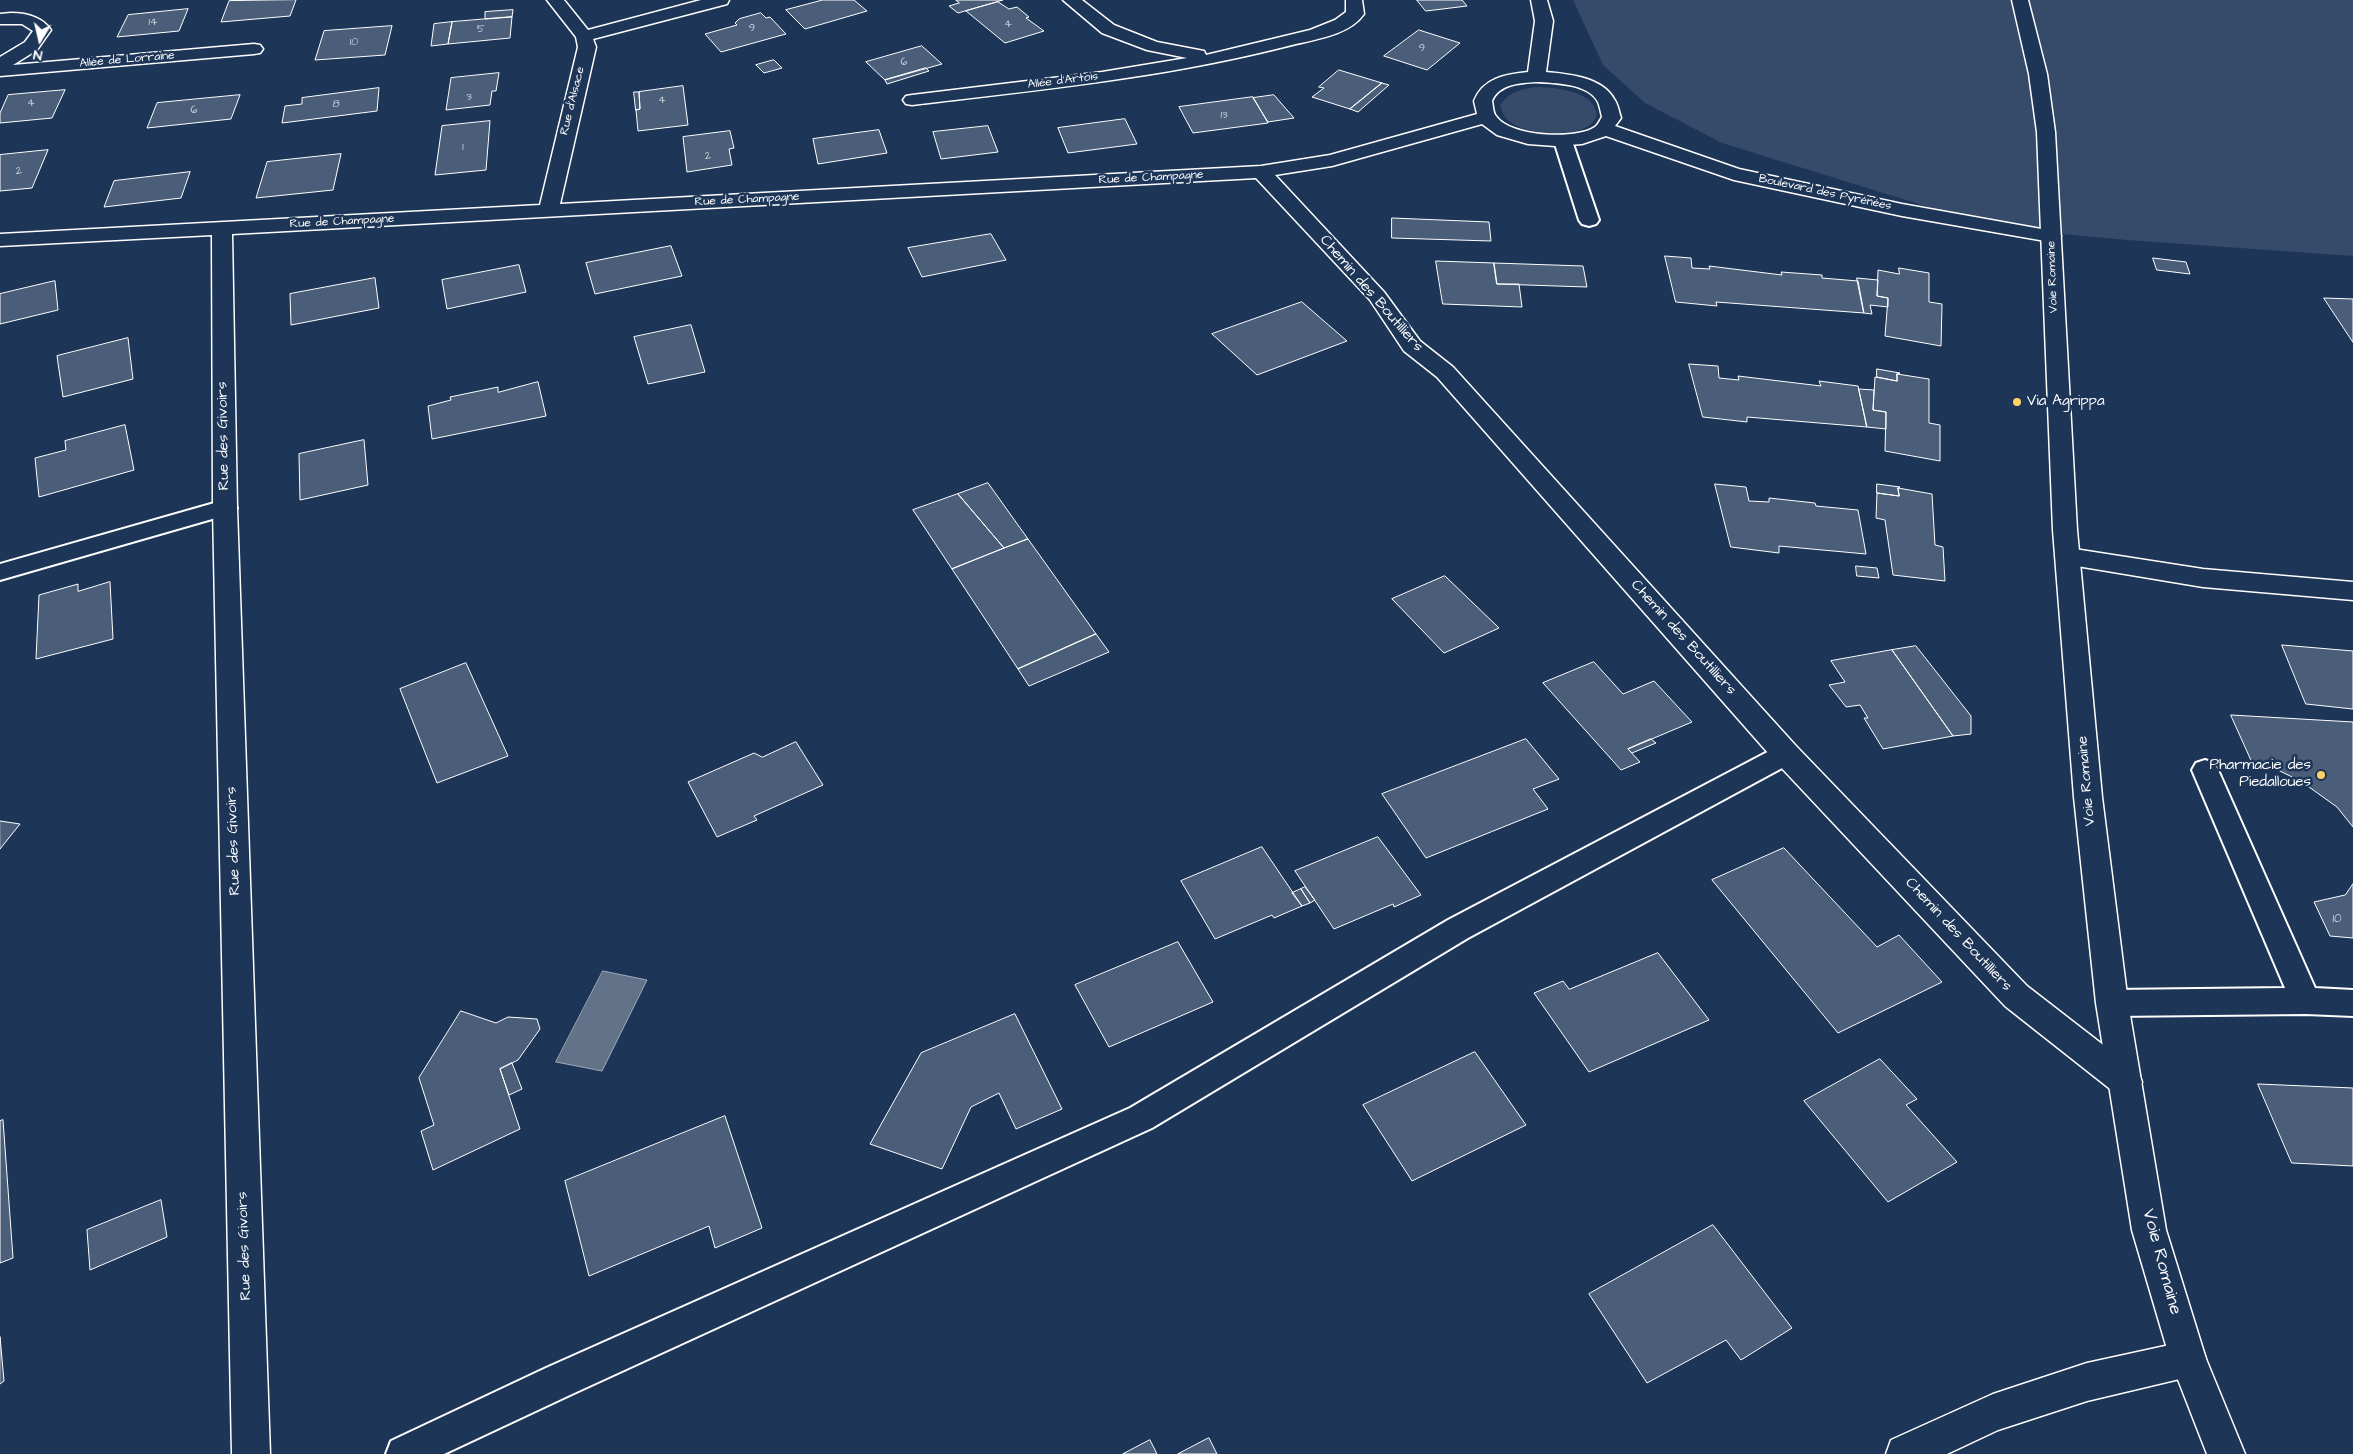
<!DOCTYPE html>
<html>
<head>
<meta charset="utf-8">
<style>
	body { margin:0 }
	#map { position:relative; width:2353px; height:1454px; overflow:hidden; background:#1d3557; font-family:"Architects Daughter",sans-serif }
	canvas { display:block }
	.north { position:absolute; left:15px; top:15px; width:50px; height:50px; -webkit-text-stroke:4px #1d3557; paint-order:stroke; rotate:189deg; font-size:14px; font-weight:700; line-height:20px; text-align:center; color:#fff }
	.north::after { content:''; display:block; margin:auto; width:18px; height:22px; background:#fff; clip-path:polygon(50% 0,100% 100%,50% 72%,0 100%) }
</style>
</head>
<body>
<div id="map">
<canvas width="2353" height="1454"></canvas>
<div class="north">N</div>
</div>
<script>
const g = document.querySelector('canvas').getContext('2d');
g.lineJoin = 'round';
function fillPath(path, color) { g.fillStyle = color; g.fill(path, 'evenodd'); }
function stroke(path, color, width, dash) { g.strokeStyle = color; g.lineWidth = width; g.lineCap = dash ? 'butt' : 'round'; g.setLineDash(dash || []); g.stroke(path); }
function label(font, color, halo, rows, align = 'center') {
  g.font = font + ' "Architects Daughter",sans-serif'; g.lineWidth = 5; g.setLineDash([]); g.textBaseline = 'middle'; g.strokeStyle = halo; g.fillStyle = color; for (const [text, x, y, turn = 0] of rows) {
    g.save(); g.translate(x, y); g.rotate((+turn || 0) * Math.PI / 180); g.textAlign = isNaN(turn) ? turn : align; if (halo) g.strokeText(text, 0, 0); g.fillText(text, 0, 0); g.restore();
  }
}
fillPath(new Path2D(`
	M 1573,0 L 2353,0 L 2353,256 L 2127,240 L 1996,228 L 1722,143 L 1645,103 L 1603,65 Z
	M 1535,87 C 1552,87 1591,90 1596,111 C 1597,116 1595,121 1591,124 C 1572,140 1520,136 1505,117 C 1503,114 1502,110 1500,106 C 1508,92 1520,90 1535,87 Z`), '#364b69');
const water = new Path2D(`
	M 603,971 L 647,980 L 602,1071 L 556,1062 Z`);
fillPath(water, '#617289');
stroke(water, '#a0aab8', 1);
const building = new Path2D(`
	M 296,0 L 290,16 L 221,22 L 229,1 Z
	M 823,0 L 854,0 L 867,11 L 805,29 L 786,10 Z
	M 956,0 L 1003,0 L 958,13 L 949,6 L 959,3 Z
	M 1417,0 L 1462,0 L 1467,6 L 1426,11 Z
	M 998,2 L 1009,9 L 1017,7 L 1029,17 L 1026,18 L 1044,31 L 1005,43 L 966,11 Z
	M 188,9 L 179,31 L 117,37 L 128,15 Z
	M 513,10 L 512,17 L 485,19 L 485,12 Z
	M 761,13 L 766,18 L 770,17 L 786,34 L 721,52 L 705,34 L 737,25 L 735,23 L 739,19 Z
	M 512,17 L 510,38 L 448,44 L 452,22 Z
	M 452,22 L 448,44 L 431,46 L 434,24 Z
	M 392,26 L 385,55 L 315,60 L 324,31 Z
	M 1419,30 L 1460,43 L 1427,70 L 1384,56 Z
	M 922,46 L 942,64 L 885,80 L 866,62 Z
	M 774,60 L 782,68 L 764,73 L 756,65 Z
	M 926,68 L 929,71 L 887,84 L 885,80 Z
	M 1339,70 L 1382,83 L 1350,109 L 1312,97 L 1324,88 L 1319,87 Z
	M 499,73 L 496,91 L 492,91 L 490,105 L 446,110 L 451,78 Z
	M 1382,83 L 1389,85 L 1358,112 L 1350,109 Z
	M 683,86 L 688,125 L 638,131 L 636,110 L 640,109 L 639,92 Z
	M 379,88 L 377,111 L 282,123 L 285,106 L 302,104 L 302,98 Z
	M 65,90 L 52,118 L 0,123 L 0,113 L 8,95 Z
	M 634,92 L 639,92 L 640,109 L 636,110 Z
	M 240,95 L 231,119 L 147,128 L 157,103 Z
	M 1274,95 L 1294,118 L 1268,122 L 1253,98 Z
	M 1253,97 L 1268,123 L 1193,133 L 1179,107 Z
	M 1125,119 L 1137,144 L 1068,153 L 1058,128 Z
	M 490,121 L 486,170 L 435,175 L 442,126 Z
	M 988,126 L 998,152 L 941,159 L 933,132 Z
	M 879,130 L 887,153 L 818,164 L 813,139 Z
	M 730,131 L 734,148 L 729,149 L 732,165 L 687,172 L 683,137 Z
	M 48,150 L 32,188 L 0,191 L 0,155 Z
	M 341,154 L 333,190 L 256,198 L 267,162 Z
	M 190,172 L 181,198 L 104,207 L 114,181 Z
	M 1392,218 L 1489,222 L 1491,241 L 1392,238 Z
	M 991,234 L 1006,260 L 922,277 L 908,248 Z
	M 671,246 L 682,276 L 595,294 L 586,263 Z
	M 1665,256 L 1691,258 L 1692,268 L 1710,269 L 1709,266 L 1782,275 L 1781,272 L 1822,275 L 1822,278 L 1858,281 L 1864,313 L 1716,302 L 1717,306 L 1676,302 Z
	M 2153,258 L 2186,262 L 2190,274 L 2157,270 Z
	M 1436,261 L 1494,263 L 1497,284 L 1519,284 L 1522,307 L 1443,304 Z
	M 1494,263 L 1583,266 L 1587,287 L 1497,284 Z
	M 519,265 L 526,292 L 447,309 L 442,280 Z
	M 1899,268 L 1929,273 L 1929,302 L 1942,304 L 1941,346 L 1885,336 L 1888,298 L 1877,296 L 1878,270 L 1899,274 Z
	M 375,278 L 379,308 L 291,325 L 290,294 Z
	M 1857,278 L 1878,280 L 1877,296 L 1888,298 L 1888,307 L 1870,305 L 1872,314 L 1864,313 Z
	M 55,281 L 58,310 L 0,324 L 0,294 Z
	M 2324,298 L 2353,299 L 2353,342 Z
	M 1302,302 L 1347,341 L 1257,375 L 1212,334 Z
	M 691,325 L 705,372 L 648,384 L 634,337 Z
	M 128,338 L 133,379 L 63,397 L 57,356 Z
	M 1689,364 L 1718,366 L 1719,378 L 1739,380 L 1738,376 L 1821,386 L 1819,381 L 1858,386 L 1867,427 L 1747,417 L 1747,422 L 1703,417 Z
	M 1877,369 L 1900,373 L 1897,374 L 1897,381 L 1877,377 Z
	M 1897,374 L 1929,379 L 1929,423 L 1940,425 L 1940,461 L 1885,451 L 1886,412 L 1873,410 L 1875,377 L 1897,381 Z
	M 538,382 L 546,416 L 432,439 L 428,406 L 451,400 L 450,397 L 498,387 L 498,392 Z
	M 1859,389 L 1874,390 L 1873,410 L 1886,412 L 1886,429 L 1867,427 Z
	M 125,425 L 134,470 L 39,497 L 35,458 L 66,450 L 65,441 Z
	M 364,440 L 368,485 L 300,500 L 299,454 Z
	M 988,483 L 1028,539 L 1004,548 L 958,494 Z
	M 1715,484 L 1746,487 L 1749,501 L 1769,502 L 1769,498 L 1815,503 L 1816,506 L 1858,510 L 1866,554 L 1779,546 L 1779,553 L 1731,547 Z
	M 1877,484 L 1900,487 L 1898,488 L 1899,496 L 1877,493 Z
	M 1898,488 L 1932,494 L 1935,545 L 1943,547 L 1945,581 L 1893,575 L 1885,520 L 1876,518 L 1877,493 L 1899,496 Z
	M 958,494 L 1004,548 L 952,569 L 913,510 Z
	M 1028,539 L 1096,634 L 1018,669 L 952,569 Z
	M 1856,566 L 1877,568 L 1879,578 L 1857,576 Z
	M 1445,576 L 1499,628 L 1444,653 L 1392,599 Z
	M 110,582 L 113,639 L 36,659 L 39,595 L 78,584 L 78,591 Z
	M 1096,634 L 1109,652 L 1029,686 L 1018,669 Z
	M 2282,645 L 2353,651 L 2353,709 L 2306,704 Z
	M 1916,646 L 1971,716 L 1971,734 L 1953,736 L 1892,650 Z
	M 1892,650 L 1953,736 L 1883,749 L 1864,718 L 1868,718 L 1860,705 L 1846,707 L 1829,685 L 1845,682 L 1831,661 Z
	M 1594,662 L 1623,694 L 1654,681 L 1692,722 L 1628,749 L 1640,762 L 1621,770 L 1543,683 Z
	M 466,663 L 508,756 L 437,783 L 400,689 Z
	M 2231,715 L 2353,722 L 2353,827 L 2337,807 L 2302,782 L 2276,769 L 2253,764 Z
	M 1526,739 L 1559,779 L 1533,789 L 1548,809 L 1426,858 L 1382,794 Z
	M 1651,739 L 1656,743 L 1632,753 L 1628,749 Z
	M 796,742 L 823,785 L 754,816 L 757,820 L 717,837 L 688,782 L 754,753 L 762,757 Z
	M 0,821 L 20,824 L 0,849 Z
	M 1378,837 L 1421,895 L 1394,907 L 1393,904 L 1334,929 L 1295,871 Z
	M 1262,847 L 1302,906 L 1274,918 L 1272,915 L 1215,939 L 1181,881 Z
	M 1784,848 L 1877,947 L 1899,935 L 1942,982 L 1838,1033 L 1712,880 Z
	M 2353,884 L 2353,938 L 2330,936 L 2314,902 L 2345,895 Z
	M 1305,887 L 1315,900 L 1310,903 L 1301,889 Z
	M 1301,889 L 1310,903 L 1302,906 L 1292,893 Z
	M 1178,942 L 1213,1002 L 1109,1047 L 1075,985 Z
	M 1658,953 L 1709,1020 L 1589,1072 L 1534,993 L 1563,981 L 1569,989 Z
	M 461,1011 L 496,1023 L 508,1017 L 537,1019 L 540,1029 L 518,1060 L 500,1069 L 520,1129 L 433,1170 L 421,1131 L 434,1125 L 419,1078 Z
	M 1015,1014 L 1062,1109 L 1016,1129 L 999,1093 L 971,1107 L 942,1169 L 870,1144 L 921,1053 Z
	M 1475,1052 L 1526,1125 L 1412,1181 L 1363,1105 Z
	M 1880,1059 L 1917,1099 L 1906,1105 L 1957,1162 L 1888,1202 L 1804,1101 Z
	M 512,1063 L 522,1089 L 509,1095 L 500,1069 Z
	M 2258,1084 L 2353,1088 L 2353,1166 L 2292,1163 Z
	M 725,1116 L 762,1228 L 715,1248 L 709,1226 L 589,1276 L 565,1181 Z
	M 3,1120 L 13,1258 L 0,1263 L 0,1121 Z
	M 161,1200 L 167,1237 L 90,1270 L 87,1230 Z
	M 1713,1225 L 1792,1328 L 1741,1360 L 1726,1340 L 1647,1383 L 1589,1294 Z
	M 0,1337 L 4,1381 L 0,1384 Z
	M 1209,1438 L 1217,1454 L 1178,1454 Z
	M 1150,1440 L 1157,1454 L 1123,1454 Z`);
fillPath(building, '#4a5d79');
stroke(building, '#fff', 1);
const service = new Path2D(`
	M 1563,136 L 1569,137 L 1572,141 L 1599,220 L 1596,224 L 1589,226 L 1582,224 L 1579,220 L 1554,141 L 1557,137 Z
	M 225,500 L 233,503 L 237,508 L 233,513 L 0,580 L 0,564 Z
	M 1786,744 L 1795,747 L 1799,754 L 1795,761 L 1468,938 L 1152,1128 L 572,1394 L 444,1454 L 386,1454 L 391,1441 L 546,1368 L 1130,1108 L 1448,920 L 1777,747 Z
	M 2205,760 L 2214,763 L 2218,770 L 2315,988 L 2353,990 L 2353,1016 L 2306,1014 L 2112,1016 L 2101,1012 L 2097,1003 L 2101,994 L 2112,990 L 2285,988 L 2192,770 L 2196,763 Z`);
const minor = new Path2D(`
	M 547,0 L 564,0 L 588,30 L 701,0 L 729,0 L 727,4 L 593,39 L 596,47 L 560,204 L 1261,166 L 1330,155 L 1477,114 L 1474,101 C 1483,78 1506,74 1528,72 L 1535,21 L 1531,0 L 1547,0 L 1553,21 L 1546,72 C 1568,74 1602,77 1614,99 C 1618,104 1619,112 1621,118 L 1615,126 L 1739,169 L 1902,204 L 2058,232 L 2061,236 L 2058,240 L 2051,242 L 1902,216 L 1734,180 L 1606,136 L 1582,144 L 1555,146 L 1528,144 L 1497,135 L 1482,124 L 1332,166 L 1275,175 L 1384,292 L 1420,341 L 1453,367 L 1796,746 L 2027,986 L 2138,1072 L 2142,1082 L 2138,1092 L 2126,1097 L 2114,1092 L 2005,1006 L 1776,762 L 1437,377 L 1404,351 L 1370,300 L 1256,178 L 232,234 L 237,508 L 270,1454 L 232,1454 L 213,508 L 212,235 L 0,246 L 0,234 L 540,205 L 578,47 L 576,37 ZM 1536,82 C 1554,83 1588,83 1598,102 C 1600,107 1601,113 1602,117 C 1600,120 1598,125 1595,127 C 1576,140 1510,137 1496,116 C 1493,113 1493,105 1492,101 C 1499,84 1520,83 1536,82 Z
	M 1063,0 L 1082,0 L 1114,25 L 1157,42 L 1204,51 L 1206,55 L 1310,30 L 1335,20 L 1346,12 L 1346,0 L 1362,0 L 1364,14 C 1348,37 1309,40 1284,47 C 1162,78 1037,90 912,105 L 906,104 L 903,100 L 906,96 L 912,95 L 1102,72 L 1187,58 L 1147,50 L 1102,33 Z
	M 11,13 C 27,13 42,17 51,30 L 37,50 L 13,65 L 254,44 L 260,45 L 263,49 L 260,53 L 254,54 L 0,76 L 0,57 L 25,42 L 33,31 L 22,24 L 0,24 L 0,14 Z
	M 2068,548 L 2203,569 L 2353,582 L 2353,600 L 2203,587 L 2059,563 L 2056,557 L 2059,551 Z
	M 2188,1341 L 2201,1346 L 2206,1359 L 2201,1372 L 2188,1377 L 2087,1401 L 1998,1430 L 1947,1454 L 1886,1454 L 1891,1440 L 1993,1394 L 2087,1363 Z`);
const secondary = new Path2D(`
	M 2012,0 L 2028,0 L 2047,74 L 2055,132 L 2077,530 L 2102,797 L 2128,1003 L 2166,1230 L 2206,1359 L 2245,1454 L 2207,1454 L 2170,1359 L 2132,1230 L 2096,1003 L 2074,797 L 2053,530 L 2037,132 L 2029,74 Z`);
stroke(service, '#fff', 4);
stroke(minor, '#fff', 3);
stroke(secondary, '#fff', 3);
fillPath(service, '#1d3557');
fillPath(minor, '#1d3557');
fillPath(secondary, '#1d3557');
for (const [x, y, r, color] of [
	[2017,402,5,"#ffd166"],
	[2321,775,5,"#ffd166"]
]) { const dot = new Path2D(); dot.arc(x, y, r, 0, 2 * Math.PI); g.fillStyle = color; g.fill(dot); stroke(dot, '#1d3557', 2); }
label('11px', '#d2d6de', null, [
	["14",153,23],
	["4",1008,25],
	["9",752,29],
	["5",481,30],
	["10",354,43],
	["9",1422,49],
	["6",904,63],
	["3",469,98],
	["4",662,101],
	["4",31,104],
	["8",336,105],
	["6",194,111],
	["13",1224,116],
	["1",463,148],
	["2",708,157],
	["2",19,172]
]);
label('12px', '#fff', '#1d3557', [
	["Allée de Lorraine",127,60,-5],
	["Allée d'Artois",1063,81,-7],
	["Rue d'Alsace",573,101,-76],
	["Rue de Champagne",1151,178,-3],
	["Boulevard des Pyrénées",1825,193,12],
	["Rue de Champagne",747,200,-3],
	["Rue de Champagne",342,222,-3],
	["Voie Romaine",2053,277,-92]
]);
label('12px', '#d2d6de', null, [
	["10",2337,919]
]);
label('15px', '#fff', '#1d3557', [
	["Chemin des Boutilliers",1371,294,49],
	["Rue des Givoirs",224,436,-91],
	["Chemin des Boutilliers",1683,638,48],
	["Voie Romaine",2087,781,-95],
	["Rue des Givoirs",234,841,-92],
	["Chemin des Boutilliers",1958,935,47],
	["Rue des Givoirs",245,1246,-92]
]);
label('15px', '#fff', '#1d3557', [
	["Via Agrippa",2027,402],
	["Pharmacie des",2311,766,"right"],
	["Piedalloues",2311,783,"right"]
], 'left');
label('18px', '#fff', '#1d3557', [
	["Voie Romaine",2161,1262,75]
]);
</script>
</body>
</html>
